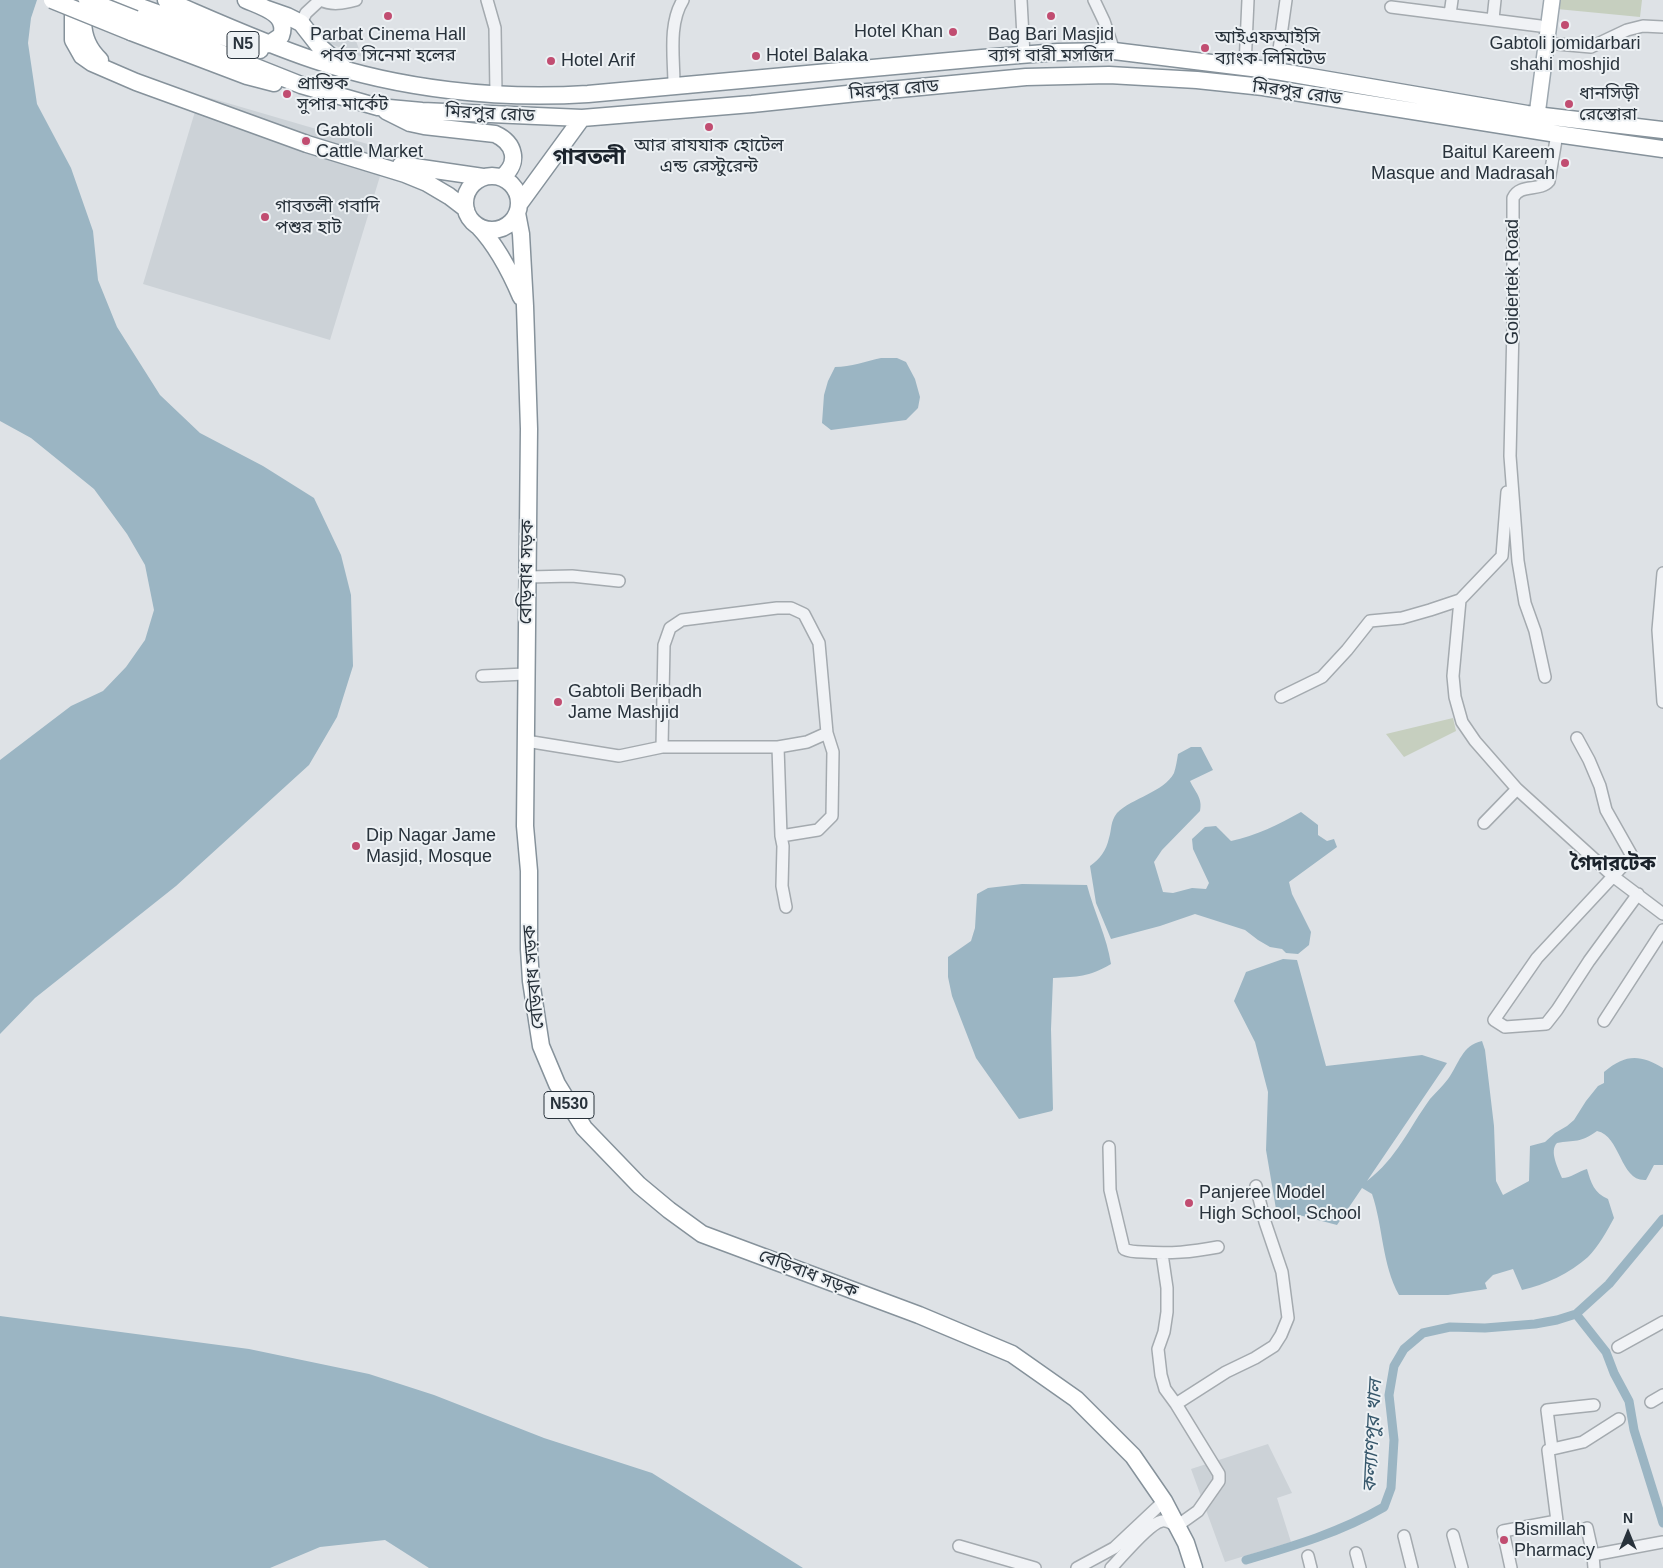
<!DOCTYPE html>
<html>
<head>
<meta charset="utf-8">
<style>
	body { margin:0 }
	#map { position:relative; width:1663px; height:1568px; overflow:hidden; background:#dee2e6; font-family:Helvetica,sans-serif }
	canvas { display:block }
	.north { position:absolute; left:1603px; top:1508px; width:50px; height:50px; -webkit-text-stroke:4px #edf1f4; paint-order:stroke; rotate:0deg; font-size:14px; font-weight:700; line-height:20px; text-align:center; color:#28323b }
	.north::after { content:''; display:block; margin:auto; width:18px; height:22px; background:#28323b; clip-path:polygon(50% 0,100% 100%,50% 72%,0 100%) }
</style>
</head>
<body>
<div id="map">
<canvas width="1663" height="1568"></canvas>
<div class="north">N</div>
</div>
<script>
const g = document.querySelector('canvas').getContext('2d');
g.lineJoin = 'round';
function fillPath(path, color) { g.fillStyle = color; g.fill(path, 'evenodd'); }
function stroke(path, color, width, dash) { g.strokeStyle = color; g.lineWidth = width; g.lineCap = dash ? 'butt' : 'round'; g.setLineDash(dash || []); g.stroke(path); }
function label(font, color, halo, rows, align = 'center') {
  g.font = font + ' Helvetica,"Noto Sans Bengali",sans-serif'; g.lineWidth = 4; g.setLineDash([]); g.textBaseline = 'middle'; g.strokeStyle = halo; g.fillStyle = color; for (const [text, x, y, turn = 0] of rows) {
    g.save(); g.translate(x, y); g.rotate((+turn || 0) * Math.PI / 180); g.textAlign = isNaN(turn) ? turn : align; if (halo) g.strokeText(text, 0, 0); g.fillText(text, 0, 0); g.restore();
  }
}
fillPath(new Path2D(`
	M 353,33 L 362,57 L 322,40 L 325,35 Z
	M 200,95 L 388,150 L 330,340 L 143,284 Z
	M 1268,1444 L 1292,1493 L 1277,1498 L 1291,1542 L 1225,1562 L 1191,1469 Z`), '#ccd2d7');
fillPath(new Path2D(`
	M 1558,0 L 1642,0 L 1640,17 L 1557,9 Z
	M 1453,718 L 1456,731 L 1404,757 L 1386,734 Z`), '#c6cfbf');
fillPath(new Path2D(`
	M 0,0 L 37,0 L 31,18 L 28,43 L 37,104 L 71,168 L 93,231 L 98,280 L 117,327 L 160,395 L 200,433 L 263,466 L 314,498 L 341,555 L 351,595 L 353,666 L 337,717 L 309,765 L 176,886 L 35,998 L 0,1034 L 0,760 L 71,706 L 103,691 L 126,667 L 145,640 L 154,610 L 145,565 L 127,534 L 94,489 L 31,438 L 0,421 Z
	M 881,358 L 897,358 L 906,362 L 915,379 L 920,397 L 918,408 L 906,420 L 831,430 L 822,423 L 824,395 L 828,381 L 835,367 C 851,367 866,361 881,358 Z
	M 1191,747 L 1201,747 L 1213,770 L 1190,781 C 1195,792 1203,798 1200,811 L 1162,850 L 1154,862 L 1163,892 L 1173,893 L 1192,888 L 1206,889 L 1209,883 L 1193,849 L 1192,839 L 1205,827 L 1216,826 L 1231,841 C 1256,836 1279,824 1301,812 L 1318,825 L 1318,835 L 1327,841 L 1334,839 L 1337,847 L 1289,882 L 1292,894 L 1311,932 L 1309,945 L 1298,954 L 1286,953 L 1282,949 L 1270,947 L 1258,940 L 1245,930 L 1195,914 L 1160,926 L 1111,939 L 1096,903 L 1090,866 C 1100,859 1106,851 1109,838 C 1112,829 1110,822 1117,813 C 1132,798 1164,792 1174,773 C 1176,767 1177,760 1178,754 Z
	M 1022,884 L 1087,885 C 1094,912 1107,937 1111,964 C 1087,978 1079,976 1053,978 L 1051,1029 L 1053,1109 L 1052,1111 L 1019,1119 L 976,1058 L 952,996 L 948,977 L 948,957 L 971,941 L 975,928 L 977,894 L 988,888 Z
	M 1283,959 L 1297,960 L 1326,1066 L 1422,1055 L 1447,1063 L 1367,1181 C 1397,1158 1409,1128 1430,1099 C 1436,1092 1443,1086 1448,1079 C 1459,1064 1462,1045 1482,1041 L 1485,1050 L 1494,1126 L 1496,1181 L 1503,1195 L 1529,1181 L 1530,1146 L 1545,1142 L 1555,1133 L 1567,1126 L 1574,1120 L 1586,1101 L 1598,1086 L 1604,1083 L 1604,1072 C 1625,1054 1640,1054 1663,1068 L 1663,1165 L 1654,1165 L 1646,1180 C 1620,1182 1621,1136 1597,1131 C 1581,1143 1574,1140 1557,1143 C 1549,1151 1558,1168 1562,1178 C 1571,1178 1579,1171 1587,1169 C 1591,1183 1594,1193 1608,1199 L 1614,1218 C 1607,1231 1598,1247 1588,1257 C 1570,1273 1545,1285 1522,1290 L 1513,1269 L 1493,1275 L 1485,1283 L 1487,1289 L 1448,1295 L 1399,1295 C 1382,1265 1383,1226 1372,1194 L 1362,1188 L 1337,1225 L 1276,1209 L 1266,1150 L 1268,1092 L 1255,1042 L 1234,1001 L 1246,972 Z
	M 0,1316 L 249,1349 L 369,1374 L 434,1395 L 544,1438 L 652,1473 L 803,1568 L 429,1568 L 385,1540 L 320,1547 L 270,1568 L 0,1568 Z`), '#9bb5c3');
stroke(new Path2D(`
	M 1576,1314 L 1606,1352 L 1614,1373 L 1629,1401 L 1634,1430 L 1663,1523
	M 1246,1560 C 1294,1546 1341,1532 1384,1507 L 1391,1488 L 1394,1440 L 1389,1395 L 1394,1366 L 1404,1349 L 1423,1333 L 1450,1327 L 1485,1328 L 1535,1324 L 1557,1320 L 1576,1314 L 1609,1284 L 1663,1219`), '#9bb5c3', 9);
const minor = new Path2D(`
	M 321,0 C 332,6 344,3 356,0
	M 487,0 L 495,28 L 496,94
	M 1021,0 L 1024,55
	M 1094,0 L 1104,21 L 1114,51
	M 1391,7 L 1540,26
	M 1450,14 L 1452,0
	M 1493,19 L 1495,0
	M 301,23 L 306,13 L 320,0
	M 1546,43 L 1591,47 L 1627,30 L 1643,26 L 1663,27
	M 1245,66 L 1248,0
	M 1276,71 L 1286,0
	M 674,85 C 674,58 668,24 683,0
	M 1507,492 L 1502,556 L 1460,600 L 1453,676 L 1455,697 L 1462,722 L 1475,741 L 1517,789 L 1614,877 L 1663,914
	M 1663,573 L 1658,630 L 1663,702
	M 528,577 L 572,576 L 619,581
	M 482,676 L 525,674
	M 1545,677 L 1535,631 L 1525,603 L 1518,561 L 1510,456 L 1513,327 L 1513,198 C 1520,183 1540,192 1549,181 L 1557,134
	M 1281,697 L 1322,677 L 1347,650 L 1370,621 L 1402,618 L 1430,610 L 1460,600
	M 1577,738 L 1589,760 L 1600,786 L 1606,810 L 1632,856 L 1537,958 L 1494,1020 L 1505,1027 L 1546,1024 L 1557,1010 L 1589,961 L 1638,894
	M 526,741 L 619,756 L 662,747 L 778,747 L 807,742 L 827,733
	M 662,747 L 664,645 L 670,628 L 682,620 L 777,608 L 791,608 L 804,614 L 819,643 L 827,733 L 833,752 L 832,816 L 818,830 L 781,836
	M 778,747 L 781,836 L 783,846 L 782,886 L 786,907
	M 1484,823 L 1517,789
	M 1604,1021 L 1663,930
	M 1109,1147 L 1110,1190 L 1124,1249 C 1130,1252 1137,1252 1143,1252 C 1171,1254 1191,1252 1218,1247
	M 1162,1254 L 1167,1288 L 1167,1312 L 1164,1332 L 1158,1349 L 1161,1375 L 1165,1389 L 1176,1404
	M 1618,1347 L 1663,1322
	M 1651,1402 L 1663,1395
	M 1552,1449 L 1547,1410 L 1594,1405
	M 1587,1528 L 1593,1555
	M 1453,1535 L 1462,1568
	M 1404,1536 L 1412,1568
	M 959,1546 L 1035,1568
	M 1356,1553 L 1360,1568
	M 1308,1556 L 1311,1568
	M 1077,1568 L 1114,1548 L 1164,1501
	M 1111,1568 C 1121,1558 1149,1523 1162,1521 C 1167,1520 1172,1524 1177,1526 L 1198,1511 L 1219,1481 L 1219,1474 L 1176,1404 L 1226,1372 L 1255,1358 L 1274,1346 L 1281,1335 L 1288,1318 L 1282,1272 L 1265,1222 L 1256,1186
	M 1511,1568 L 1503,1531 L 1557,1521 L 1548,1450 L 1583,1442 L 1619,1419
	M 1594,1568 L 1593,1555 L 1663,1542`);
const major = new Path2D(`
	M 1537,128 L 1537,115 L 1552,0`);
const highway = new Path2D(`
	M 77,0 L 73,13 L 73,40 L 82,56 L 92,63 L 136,82 L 307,144 L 405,174 L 427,183 L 449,196 L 466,209
	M 121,0 L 260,50
	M 166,0 C 215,21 263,43 314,60 C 399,89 498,100 588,94 L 982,58 L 1058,52 L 1114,51 L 1276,71 L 1527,114 L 1663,130
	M 246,0 C 262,7 289,14 281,36 L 269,44 L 262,45
	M 86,4 C 80,25 84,45 100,60
	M 267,9 L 287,16 L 301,23 L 319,46 L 343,67
	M 135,19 L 301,85 L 378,107 L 422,111 L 582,118 L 752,104 L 857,93 L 1026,77 L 1109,75 L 1197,80 L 1263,87 L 1557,134 L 1663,149
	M 131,32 L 247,76 L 274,83
	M 386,111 L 410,123 L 424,126 L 495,134 C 515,143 520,163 502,177
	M 401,165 L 483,177
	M465 203a27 27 0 1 1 54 0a27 27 0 1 1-54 0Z
	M 520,203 L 582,118
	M 517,213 L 521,234 L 525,306 L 529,429 L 525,826 L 529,871 L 529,949 L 531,981 L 541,1046 L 557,1084 L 584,1128 L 639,1185 L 669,1210 L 702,1234 L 919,1315 L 1012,1354 L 1076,1399 L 1133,1456 L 1164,1501 L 1186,1543 L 1194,1568
	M 478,226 C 497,246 510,271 521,297`);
stroke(minor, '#a4aaaf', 14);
stroke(major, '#9ea8b0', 18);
stroke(highway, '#86929b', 19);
stroke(minor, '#f0f2f5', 11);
stroke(major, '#fff', 15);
stroke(highway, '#fff', 16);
const highwayBridge = new Path2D(`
	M 52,0 L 131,32
	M 87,0 L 135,19`);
stroke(highwayBridge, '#86929b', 19, []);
stroke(highwayBridge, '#fff', 16);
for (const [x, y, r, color] of [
	[388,16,5,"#c14d71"],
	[1051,16,5,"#c14d71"],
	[1565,25,5,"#c14d71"],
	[953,32,5,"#c14d71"],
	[1205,48,5,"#c14d71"],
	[756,56,5,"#c14d71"],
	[551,61,5,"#c14d71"],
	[287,94,5,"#c14d71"],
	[1569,104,5,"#c14d71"],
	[709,127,5,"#c14d71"],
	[306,141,5,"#c14d71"],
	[1565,163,5,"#c14d71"],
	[265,217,5,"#c14d71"],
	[558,702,5,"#c14d71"],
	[356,846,5,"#c14d71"],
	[1189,1203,5,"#c14d71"],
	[1504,1540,5,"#c14d71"]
]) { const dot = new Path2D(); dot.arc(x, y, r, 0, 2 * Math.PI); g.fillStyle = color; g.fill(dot); stroke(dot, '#edf1f4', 2); }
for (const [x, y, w] of [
	[243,45,32],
	[569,1105,50]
]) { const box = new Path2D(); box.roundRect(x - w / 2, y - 13.5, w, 27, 4); g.fillStyle = '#edf1f4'; g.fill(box); stroke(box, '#28323b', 1); }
label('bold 16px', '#28323b', null, [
	["N5",243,45],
	["N530",569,1105]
]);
label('18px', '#28323b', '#edf1f4', [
	["Hotel Khan",943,32,"right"],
	["Parbat Cinema Hall",388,35,"center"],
	["পর্বত সিনেমা হলের",388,56,"center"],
	["Bag Bari Masjid",1051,35,"center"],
	["ব্যাগ বারী মসজিদ",1051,56,"center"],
	["আইএফআইসি",1215,38],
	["ব্যাংক লিমিটেড",1215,59],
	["Gabtoli jomidarbari",1565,44,"center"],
	["shahi moshjid",1565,65,"center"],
	["Hotel Balaka",766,56],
	["Hotel Arif",561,61],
	["প্রান্তিক",297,84],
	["সুপার মার্কেট",297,105],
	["ধানসিড়ী",1579,94],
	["রেস্তোরা",1579,115],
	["Gabtoli",316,131],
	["Cattle Market",316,152],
	["আর রাযযাক হোটেল",709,146,"center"],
	["এন্ড রেস্টুরেন্ট",709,167,"center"],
	["Baitul Kareem",1555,153,"right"],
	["Masque and Madrasah",1555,174,"right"],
	["গাবতলী গবাদি",275,207],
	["পশুর হাট",275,228],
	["Gabtoli Beribadh",568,692],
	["Jame Mashjid",568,713],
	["Dip Nagar Jame",366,836],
	["Masjid, Mosque",366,857],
	["Panjeree Model",1199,1193],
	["High School, School",1199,1214],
	["Bismillah",1514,1530],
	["Pharmacy",1514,1551]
], 'left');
label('18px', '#28323b', '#edf1f4', [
	["মিরপুর রোড",894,90,-5],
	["মিরপুর রোড",1297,93,8],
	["মিরপুর রোড",490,114,3],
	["Goidertek Road",1513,282,-90],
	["বেড়িবাধ সড়ক",527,572,-89],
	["বেড়িবাধ সড়ক",534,977,-95],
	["বেড়িবাধ সড়ক",808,1274,21]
]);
label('italic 19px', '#36576b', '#edf1f4', [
	["কল্যাণপুর খাল",1373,1436,-87]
]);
label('bold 20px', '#1b232c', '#edf1f4', [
	["গৈদারটেক",1613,864]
]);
label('bold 22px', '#1b232c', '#edf1f4', [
	["গাবতলী",589,158]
]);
</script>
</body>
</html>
